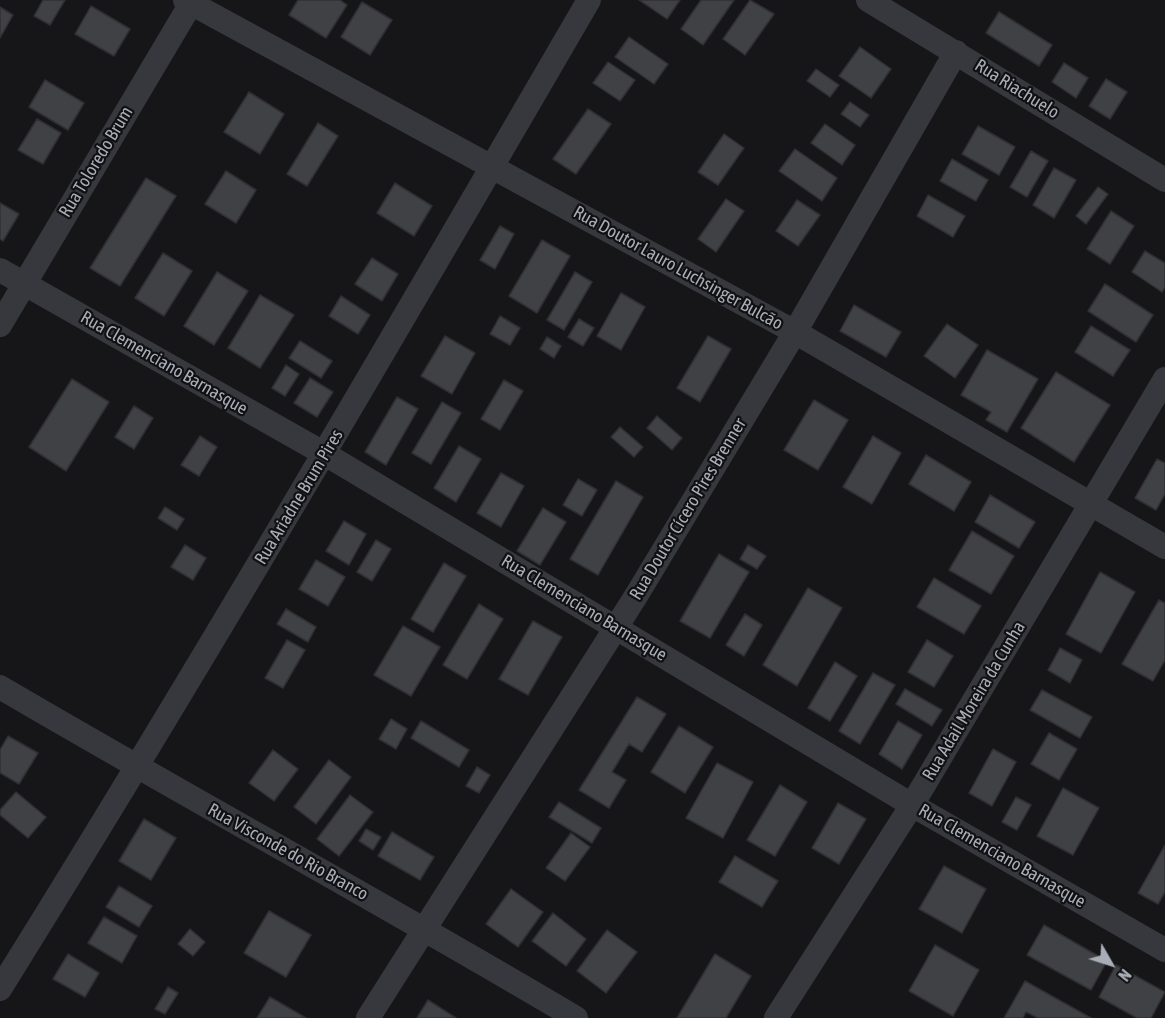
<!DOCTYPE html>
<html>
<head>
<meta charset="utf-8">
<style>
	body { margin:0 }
	#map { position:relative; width:1165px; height:1018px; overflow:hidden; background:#161618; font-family:"Asap Condensed",sans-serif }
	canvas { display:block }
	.north { position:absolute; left:1081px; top:934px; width:60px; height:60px; -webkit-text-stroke:4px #111113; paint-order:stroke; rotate:129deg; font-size:16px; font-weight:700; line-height:24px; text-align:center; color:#a8adb8 }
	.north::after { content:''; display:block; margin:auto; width:21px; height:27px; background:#a8adb8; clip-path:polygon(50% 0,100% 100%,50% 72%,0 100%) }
</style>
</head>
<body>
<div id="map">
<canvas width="1165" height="1018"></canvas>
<div class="north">N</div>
</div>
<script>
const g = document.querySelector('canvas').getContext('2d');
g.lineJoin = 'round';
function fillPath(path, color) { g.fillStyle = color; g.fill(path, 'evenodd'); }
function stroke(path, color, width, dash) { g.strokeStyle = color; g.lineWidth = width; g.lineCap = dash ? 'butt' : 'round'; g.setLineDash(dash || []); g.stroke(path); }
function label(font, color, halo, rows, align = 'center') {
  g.font = font + ' "Asap Condensed",sans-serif'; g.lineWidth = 4.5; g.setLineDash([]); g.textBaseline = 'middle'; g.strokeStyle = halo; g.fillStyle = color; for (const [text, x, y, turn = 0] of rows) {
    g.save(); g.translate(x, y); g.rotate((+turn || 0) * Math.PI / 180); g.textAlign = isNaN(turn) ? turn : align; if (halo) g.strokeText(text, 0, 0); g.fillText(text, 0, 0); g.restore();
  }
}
const building = new Path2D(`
	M 43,0 L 65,0 L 50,25 L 34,16 Z
	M 298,0 L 340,0 L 347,5 L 326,38 L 289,15 Z
	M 639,0 L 680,0 L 667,19 Z
	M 701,0 L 734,0 L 703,45 L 681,29 Z
	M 750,0 L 774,14 L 745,55 L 723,39 Z
	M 362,2 L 392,20 L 370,55 L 341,37 Z
	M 91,6 L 130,29 L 114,56 L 75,34 Z
	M 0,7 L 13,15 L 0,38 Z
	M 999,12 L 1052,45 L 1039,66 L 986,33 Z
	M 629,37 L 668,64 L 654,84 L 615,57 Z
	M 860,47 L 891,69 L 871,98 L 839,76 Z
	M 608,62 L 635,80 L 620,101 L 593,83 Z
	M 1064,63 L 1088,78 L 1076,98 L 1052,82 Z
	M 816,69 L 839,85 L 830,97 L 807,81 Z
	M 1106,79 L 1127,92 L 1110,119 L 1089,106 Z
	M 45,80 L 84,103 L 68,130 L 29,107 Z
	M 249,92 L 284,114 L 260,154 L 224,132 Z
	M 850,102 L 869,115 L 860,127 L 841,114 Z
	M 588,109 L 611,124 L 576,174 L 553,159 Z
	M 37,119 L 61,133 L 43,164 L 18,150 Z
	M 318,123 L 338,136 L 307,186 L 287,174 Z
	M 825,124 L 855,145 L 842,165 L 811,143 Z
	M 978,126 L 1015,147 L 999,175 L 962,154 Z
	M 724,134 L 744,148 L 718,185 L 698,172 Z
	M 795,149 L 837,178 L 822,201 L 779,171 Z
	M 1031,151 L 1048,161 L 1027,197 L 1010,187 Z
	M 952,159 L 988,180 L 976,201 L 940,181 Z
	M 1054,168 L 1076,180 L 1054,218 L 1033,205 Z
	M 226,171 L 256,190 L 236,223 L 205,204 Z
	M 146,178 L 176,196 L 120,286 L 90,268 Z
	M 395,183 L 432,206 L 414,236 L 377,213 Z
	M 1098,187 L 1108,194 L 1086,224 L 1076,216 Z
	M 928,195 L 965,216 L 953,237 L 917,216 Z
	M 726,199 L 744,211 L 716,252 L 698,239 Z
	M 797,200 L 820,215 L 798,246 L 776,231 Z
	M 0,203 L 19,214 L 3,241 L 0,239 Z
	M 1111,211 L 1134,226 L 1110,264 L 1087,249 Z
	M 500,226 L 514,234 L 495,269 L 480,260 Z
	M 542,240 L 570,256 L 537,313 L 509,296 Z
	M 1145,251 L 1165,263 L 1165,287 L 1162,292 L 1132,272 Z
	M 163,253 L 192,271 L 164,316 L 135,298 Z
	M 372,258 L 398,274 L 382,301 L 355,284 Z
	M 217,272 L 248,291 L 214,345 L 184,326 Z
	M 575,272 L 592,282 L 564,330 L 547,320 Z
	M 1105,284 L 1153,315 L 1136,342 L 1088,311 Z
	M 621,293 L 645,307 L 621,350 L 597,336 Z
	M 260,295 L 294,315 L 260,368 L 228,348 Z
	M 341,296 L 370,315 L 358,334 L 329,316 Z
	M 854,305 L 901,332 L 886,357 L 840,331 Z
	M 500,316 L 520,328 L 510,345 L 490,334 Z
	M 579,319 L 594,328 L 583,346 L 568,337 Z
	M 947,324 L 978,345 L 955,378 L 924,356 Z
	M 1091,326 L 1130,350 L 1113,376 L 1075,352 Z
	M 445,336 L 475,353 L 452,394 L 421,376 Z
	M 708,336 L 731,349 L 700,402 L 677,388 Z
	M 547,337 L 561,346 L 554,358 L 540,349 Z
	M 300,341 L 332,361 L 321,378 L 289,358 Z
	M 987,350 L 1038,379 L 1007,432 L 986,420 L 991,412 L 961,395 Z
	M 286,365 L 299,374 L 285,396 L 272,388 Z
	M 1056,372 L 1110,405 L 1074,462 L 1021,428 Z
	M 310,378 L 333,392 L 317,417 L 294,403 Z
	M 72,379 L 109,402 L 66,471 L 29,447 Z
	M 504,380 L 523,391 L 500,430 L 481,419 Z
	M 397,397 L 418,409 L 386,465 L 365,452 Z
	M 814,400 L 848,420 L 818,470 L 784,450 Z
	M 442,402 L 461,413 L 431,464 L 412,453 Z
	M 134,406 L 153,418 L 134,449 L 115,437 Z
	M 657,416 L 682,438 L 672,450 L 647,428 Z
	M 620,427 L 643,447 L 634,457 L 611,437 Z
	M 200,436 L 217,447 L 199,476 L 181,465 Z
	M 873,436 L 901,453 L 872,504 L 843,487 Z
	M 459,446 L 481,459 L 456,502 L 434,488 Z
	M 926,455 L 971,482 L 954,511 L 909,484 Z
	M 1157,459 L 1165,463 L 1165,494 L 1156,510 L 1135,498 Z
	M 501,473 L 524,486 L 501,527 L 477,513 Z
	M 578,479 L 597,490 L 582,516 L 563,505 Z
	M 616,481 L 643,497 L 598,575 L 570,559 Z
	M 990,495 L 1035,522 L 1019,548 L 975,522 Z
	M 165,507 L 184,519 L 177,530 L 158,518 Z
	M 543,508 L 566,522 L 540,565 L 517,551 Z
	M 344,521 L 366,534 L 349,565 L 326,551 Z
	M 972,531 L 1014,556 L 991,594 L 949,570 Z
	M 376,540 L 391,549 L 372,581 L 357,572 Z
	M 185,545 L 206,558 L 193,580 L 171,567 Z
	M 748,545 L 766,556 L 757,569 L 740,559 Z
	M 719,554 L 749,572 L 710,638 L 680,621 Z
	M 316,560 L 345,577 L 328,606 L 299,589 Z
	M 444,563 L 466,576 L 433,632 L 411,619 Z
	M 1100,572 L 1135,592 L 1101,653 L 1066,634 Z
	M 934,578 L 981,606 L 964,634 L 917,607 Z
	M 808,588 L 842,608 L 797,686 L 763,665 Z
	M 1159,600 L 1165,603 L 1165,660 L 1153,681 L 1122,664 Z
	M 479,604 L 503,619 L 467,679 L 443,665 Z
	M 286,609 L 316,627 L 308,642 L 277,624 Z
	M 745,614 L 762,625 L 744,656 L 726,645 Z
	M 533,621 L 562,637 L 528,695 L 499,679 Z
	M 403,626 L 440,647 L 411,696 L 374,675 Z
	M 287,640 L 305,650 L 283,688 L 265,678 Z
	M 927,640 L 953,656 L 934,687 L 908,672 Z
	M 1060,648 L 1082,660 L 1070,683 L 1048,670 Z
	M 835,662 L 857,676 L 830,721 L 808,708 Z
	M 873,673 L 895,685 L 860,744 L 839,731 Z
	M 905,689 L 942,710 L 932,726 L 896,704 Z
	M 1042,690 L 1092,717 L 1080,738 L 1030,710 Z
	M 637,697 L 666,714 L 642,752 L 629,744 L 612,772 L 626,780 L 609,808 L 579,790 Z
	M 391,719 L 407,729 L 396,749 L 379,739 Z
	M 421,721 L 469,750 L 459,767 L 411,738 Z
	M 898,721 L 922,735 L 902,769 L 879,754 Z
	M 679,726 L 713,747 L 685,793 L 651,772 Z
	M 1049,733 L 1077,749 L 1059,780 L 1031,764 Z
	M 8,736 L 38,753 L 19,784 L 0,773 L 0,750 Z
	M 993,749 L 1016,762 L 992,806 L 969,793 Z
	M 273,750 L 298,769 L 274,801 L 249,783 Z
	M 329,760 L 351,777 L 316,824 L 294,807 Z
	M 717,763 L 753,782 L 723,838 L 686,818 Z
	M 477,767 L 490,775 L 479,793 L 466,786 Z
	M 780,785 L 807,802 L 775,856 L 747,840 Z
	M 1063,788 L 1099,808 L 1073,855 L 1037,836 Z
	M 16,792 L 46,817 L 28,838 L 0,815 L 0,810 Z
	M 350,795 L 373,812 L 339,856 L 317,839 Z
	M 1016,797 L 1031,805 L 1017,830 L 1002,822 Z
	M 559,802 L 601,828 L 592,843 L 549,817 Z
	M 838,803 L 866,819 L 839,864 L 812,848 Z
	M 144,819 L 176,838 L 151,880 L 119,861 Z
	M 366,829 L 381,837 L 373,850 L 359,841 Z
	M 392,832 L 434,857 L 420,880 L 378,856 Z
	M 571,833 L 590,847 L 565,881 L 546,868 Z
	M 1165,845 L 1165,892 L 1158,904 L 1138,893 Z
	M 735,856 L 778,881 L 762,907 L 719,882 Z
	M 944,866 L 986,889 L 962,933 L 919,909 Z
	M 119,886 L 152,906 L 139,927 L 106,907 Z
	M 511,889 L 543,912 L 518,947 L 486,924 Z
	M 269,911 L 311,935 L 286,977 L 244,953 Z
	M 553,913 L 586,939 L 566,966 L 532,941 Z
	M 104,917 L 137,936 L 122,963 L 88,943 Z
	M 1044,925 L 1107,961 L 1091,990 L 1027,955 Z
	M 190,929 L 205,942 L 193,956 L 178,944 Z
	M 607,930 L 637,952 L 606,993 L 577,971 Z
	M 935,945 L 979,970 L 953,1016 L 909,991 Z
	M 68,954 L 99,973 L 85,997 L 53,979 Z
	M 715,954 L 751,976 L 726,1018 L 677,1018 Z
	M 1116,965 L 1165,992 L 1151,1018 L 1137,1018 L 1099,997 Z
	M 1025,981 L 1091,1018 L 1038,1018 L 1026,1012 L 1023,1018 L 1004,1018 Z
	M 168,987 L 178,993 L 165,1014 L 155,1009 Z
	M 270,997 L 306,1018 L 257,1018 Z
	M 428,1000 L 456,1018 L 417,1018 Z`);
fillPath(building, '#404145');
stroke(building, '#303034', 1.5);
stroke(new Path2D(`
	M 185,0 L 795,332 L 1165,547
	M 868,0 L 1165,180
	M 0,270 L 325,454 L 912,805 L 1165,950
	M 0,325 L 193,0
	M 0,687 C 191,799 386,905 576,1018
	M 0,989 C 203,663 396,332 589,0
	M 368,1018 L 636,596 L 795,332 L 956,52
	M 776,1018 L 912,805 L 1165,379`), '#37383d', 24);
label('18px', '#a8adb8', '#111113', [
	["Rua Riachuelo",1017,89,32],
	["Rua Toloredo Brum",96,162,-59],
	["Rua Doutor Lauro Luchsinger Bulcão",678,268,29],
	["Rua Clemenciano Barnasque",164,363,30],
	["Rua Ariadne Brum Pires",299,497,-59],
	["Rua Doutor Cícero Pires Brenner",688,509,-59],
	["Rua Clemenciano Barnasque",584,608,31],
	["Rua Adail Moreira da Cunha",974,701,-59],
	["Rua Visconde do Rio Branco",288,852,29],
	["Rua Clemenciano Barnasque",1002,856,30]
]);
</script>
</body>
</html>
